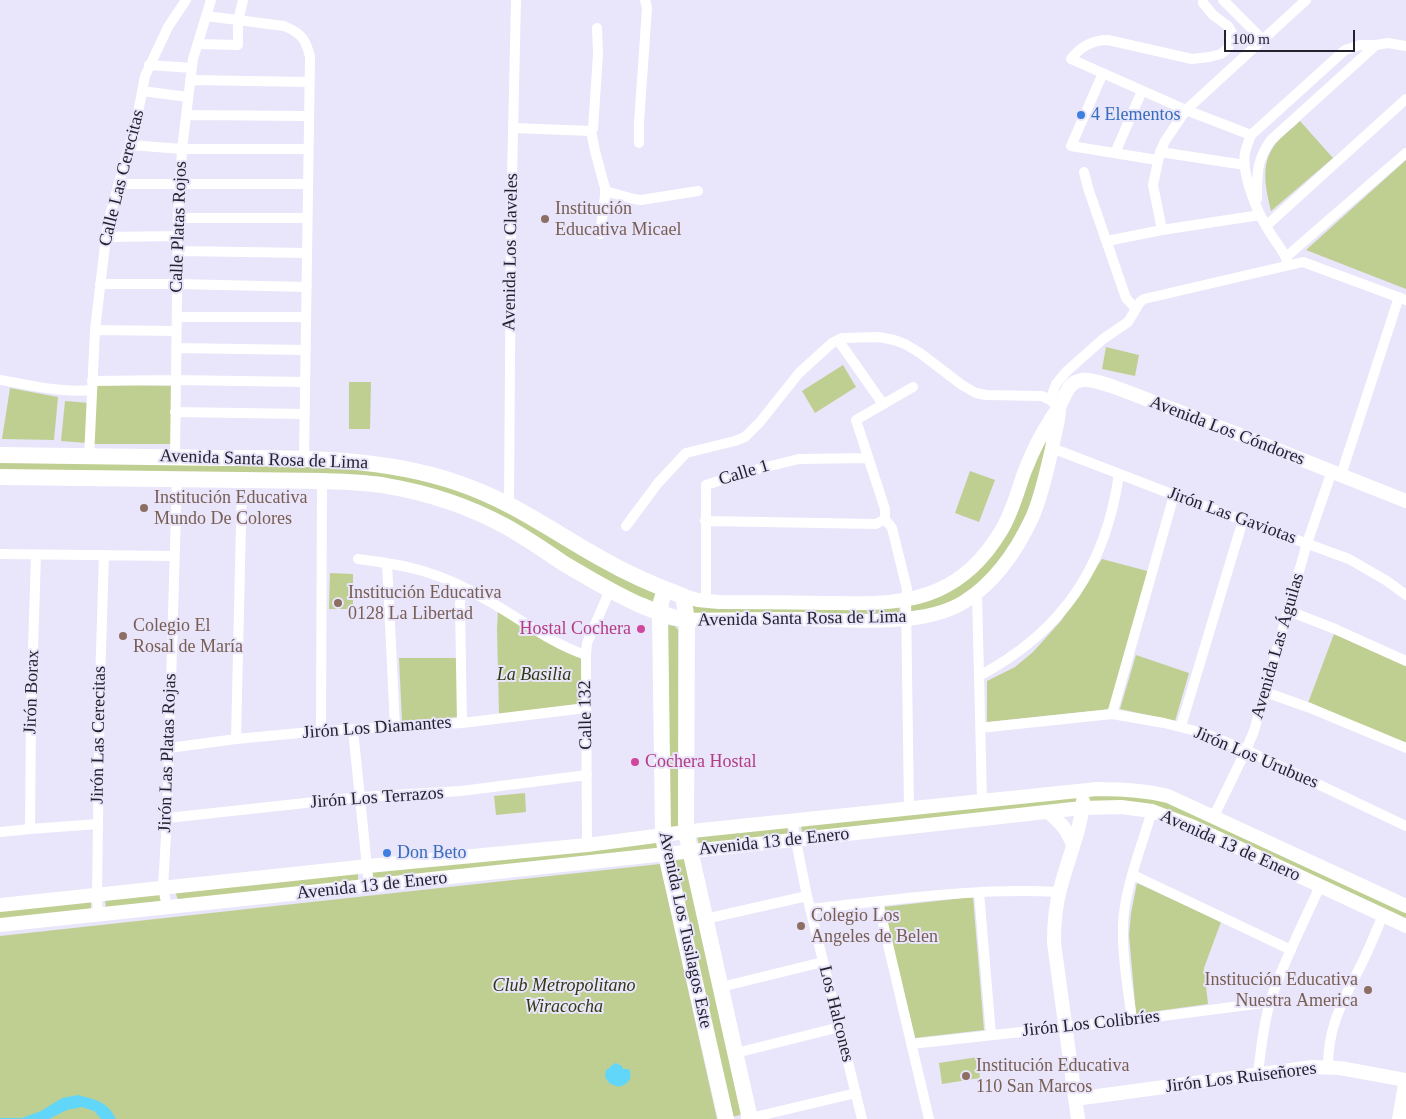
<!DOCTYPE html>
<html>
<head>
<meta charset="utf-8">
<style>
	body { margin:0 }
	#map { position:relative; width:1406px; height:1119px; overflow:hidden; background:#e9e5fa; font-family:"Times New Roman",serif }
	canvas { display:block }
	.scale { position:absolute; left:1224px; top:30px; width:131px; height:22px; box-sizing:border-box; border:2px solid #24222e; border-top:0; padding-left:6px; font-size:15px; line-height:18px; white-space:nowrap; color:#24222e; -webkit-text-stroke:4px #e9e5fa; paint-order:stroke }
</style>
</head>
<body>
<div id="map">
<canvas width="1406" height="1119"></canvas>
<div class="scale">100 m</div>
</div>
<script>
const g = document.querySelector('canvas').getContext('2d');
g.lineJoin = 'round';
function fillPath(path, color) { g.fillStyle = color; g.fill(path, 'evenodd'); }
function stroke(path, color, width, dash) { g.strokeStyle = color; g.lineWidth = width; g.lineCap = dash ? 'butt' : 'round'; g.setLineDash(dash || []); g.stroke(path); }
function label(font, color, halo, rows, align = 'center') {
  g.font = font + ' "Times New Roman",serif'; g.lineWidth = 4; g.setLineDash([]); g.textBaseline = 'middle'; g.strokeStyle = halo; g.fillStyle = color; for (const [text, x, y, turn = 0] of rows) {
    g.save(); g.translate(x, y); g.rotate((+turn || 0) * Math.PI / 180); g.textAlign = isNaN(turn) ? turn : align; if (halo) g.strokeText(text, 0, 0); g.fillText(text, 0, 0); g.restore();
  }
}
fillPath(new Path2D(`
	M 1300,121 L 1333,158 L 1271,211 C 1266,189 1260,166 1274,146 C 1281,136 1292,129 1300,121 Z
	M 1406,160 L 1406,289 L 1306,250 Z
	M 1106,347 L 1139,355 L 1135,376 L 1102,369 Z
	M 843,365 L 856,387 L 815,413 L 802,391 Z
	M 349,382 L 371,382 L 370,429 L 349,429 Z
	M 96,384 L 171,386 L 171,444 L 94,444 Z
	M 10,388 L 58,397 L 54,440 L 2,439 Z
	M 65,401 L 90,403 L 87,443 L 61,441 Z
	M 1050,420 L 1042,479 L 1016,541 L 973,591 L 936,609 L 911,611 L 911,605 L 976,570 Z
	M 0,460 L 362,466 L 469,491 L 658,593 L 652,605 L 421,489 L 0,472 Z
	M 970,471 L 995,480 L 979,522 L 955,513 Z
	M 1102,559 L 1151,572 L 1111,709 L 987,722 L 987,681 L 1015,667 L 1033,652 L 1061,621 Z
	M 330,573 L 353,574 L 353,609 L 329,609 Z
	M 692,605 L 899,606 L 900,615 L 692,614 Z
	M 498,610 L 583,657 L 583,704 L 499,715 L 497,629 Z
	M 668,625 L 675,626 L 678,630 L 678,827 L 669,829 Z
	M 1334,634 L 1406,666 L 1406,743 L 1308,703 Z
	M 1136,655 L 1189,673 L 1175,721 L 1120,709 Z
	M 399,658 L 457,658 L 458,717 L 402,721 Z
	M 525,793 L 526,812 L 496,815 L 494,796 Z
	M 1079,795 L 1079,803 L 802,832 L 801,826 Z
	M 1088,795 L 1150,795 L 1406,911 L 1406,923 L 1196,823 L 1087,802 Z
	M 787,827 L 789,834 L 699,845 L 697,836 Z
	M 656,841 L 659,848 L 371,881 L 372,868 Z
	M 674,857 L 685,857 L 741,1113 L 740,1115 L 732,1117 Z
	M 660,864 L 717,1119 L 0,1119 L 0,936 Z
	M 358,873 L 358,880 L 356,883 L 178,900 L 176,894 L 177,890 Z
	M 1137,883 L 1221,922 L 1204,968 L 1208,1004 L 1136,1014 L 1129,935 L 1131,913 Z
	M 160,892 L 162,904 L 106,910 L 105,898 Z
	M 973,897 L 984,1030 L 915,1038 L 883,907 Z
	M 91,899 L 91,908 L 89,911 L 0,921 L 0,908 Z
	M 978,1057 L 980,1078 L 942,1084 L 939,1063 Z`), '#bfcf92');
fillPath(new Path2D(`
	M 616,1063 L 622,1066 L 623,1069 L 629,1069 C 637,1086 611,1094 605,1076 L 606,1070 C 610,1068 612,1064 616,1063 Z
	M 78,1095 C 96,1100 107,1101 116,1119 L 101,1119 L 94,1111 L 82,1107 L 67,1110 L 49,1119 L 0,1119 L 0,1118 L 22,1118 L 41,1111 L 62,1098 Z`), '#61d6f9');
stroke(new Path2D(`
	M 1203,0 L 1203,3 L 1213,15 L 1228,26 L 1232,33 L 1228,48 L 1221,54 L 1209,57 L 1192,59 L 1108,40 C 1092,40 1080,47 1071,59 L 1186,110 L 1251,135
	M 1223,0 L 1262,39
	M 206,16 L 284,26 C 301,33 306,39 310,57 L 304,458
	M 198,44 L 238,45 L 238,21 L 243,0
	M 149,65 L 192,68
	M 1103,73 L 1071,146 L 1157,160
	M 190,80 L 309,82
	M 142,91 L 188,97
	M 186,115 L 309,116
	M 514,128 L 591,131 L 593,129 L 598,54 L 597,28
	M 591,131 L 595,151 L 605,188 L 605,196 L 600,234
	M 639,143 L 639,123 L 647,8 L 645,0
	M 130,145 L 182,149 L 308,149
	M 1160,152 L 1245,165
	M 1115,153 L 1142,91
	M 1084,172 L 1088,188 L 1126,298 L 1136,309
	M 119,184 L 308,184
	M 605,191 L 634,199 L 641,200 L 698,191
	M 1257,199 C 1257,174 1256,161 1271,140 L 1376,45
	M 178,218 L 307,218
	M 1266,226 L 1406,99
	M 1162,230 L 1153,185 L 1160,152 L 1165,141 L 1186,110 L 1306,0
	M 106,237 L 178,236
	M 1107,241 L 1162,230 L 1260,215
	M 178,251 L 307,253
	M 1286,257 L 1406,153
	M 1289,265 C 1285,252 1276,243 1269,231 C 1258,214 1241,174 1245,153 C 1246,147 1249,141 1251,135 L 1345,50 L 1360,45 L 1376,45 L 1388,43 L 1406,46
	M 100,284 L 177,284 L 307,287
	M 177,317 L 306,317
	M 95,330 L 176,331
	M 838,340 L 883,404
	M 176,348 L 306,350
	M 0,380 C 30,385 60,393 91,390
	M 92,381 L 176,380 L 305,382
	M 1050,400 L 1056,384 L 1067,371 L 1103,339 L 1128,322 L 1140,302 L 1144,299 L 1303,262 L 1406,300
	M 175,412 L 305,414
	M 1052,448 L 1174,495 L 1349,559 L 1387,581 L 1406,595
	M 89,457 L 95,330 L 106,237 L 110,215 L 137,118 L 145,76 L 168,27 L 186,0
	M 175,457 L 178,218 L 182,149 L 193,59 L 211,0
	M 1341,475 L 1399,297
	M 509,504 L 511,222 L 516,0
	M 705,521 L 876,524 L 885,519
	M 626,526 L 658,483 L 686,453 L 735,441 L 745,437 L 760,422 L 799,373 L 832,343 L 842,338 L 879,337 L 894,340 L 905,344 L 920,353 L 962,385 L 976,393 L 986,395 L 1042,396 L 1050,400 L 1059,407
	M 0,554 L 174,556
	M 358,559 C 381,562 404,565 426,572 C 446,578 467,588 485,599 C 519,617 549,643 586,655
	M 387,563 L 395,727
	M 461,587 L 460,606 L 462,723
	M 977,593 L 982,800
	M 706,601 L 706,485 L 750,471 L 799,459 L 868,458
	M 1289,611 L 1335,629 L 1406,661
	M 979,676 C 1062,632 1106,567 1119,474
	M 1265,692 L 1310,708 L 1406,748
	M 1112,714 L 1174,495
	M 1181,726 L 1243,520
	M 980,728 L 1112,714 L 1164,723 L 1200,732 L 1246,750 L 1406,826
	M 353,730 L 369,886
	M 321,731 L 322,481
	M 236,739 L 242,481
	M 169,748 L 236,739 L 321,731 L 462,723 L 586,708
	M 909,808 L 906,600 L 907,589 L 892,528 L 885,519 L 885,509 L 856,420 L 913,387
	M 1214,816 L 1246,750 L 1254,731 L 1307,543 L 1332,471
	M 167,818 L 361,797 L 461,791 L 587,775
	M 792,821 L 807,896 L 862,1119
	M 30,829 L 31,713 L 36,555
	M 0,832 L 30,829 L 98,824
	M 587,845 L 586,655 L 587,643 L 610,590
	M 1133,875 L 1291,950
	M 979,892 L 991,1035
	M 878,902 L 929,1119
	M 167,907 L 163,888 L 167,818 L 177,479
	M 810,909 C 893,900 976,887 1059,892
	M 98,914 L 97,895 L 100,683 L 104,555
	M 705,919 L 807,896
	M 721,987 L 823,962
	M 1132,1020 C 1128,989 1122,957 1123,925 C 1124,890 1142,845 1152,811
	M 911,1044 L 1132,1020 L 1271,1002
	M 736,1053 L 840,1027
	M 1328,1067 C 1328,1025 1343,1001 1361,965 C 1369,949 1376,932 1383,915
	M 1258,1074 C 1261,1049 1263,1026 1270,1002 C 1283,962 1303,924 1320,886
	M 746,1119 L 856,1093`), '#fff', 10);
stroke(new Path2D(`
	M 683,596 L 698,600 L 719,602 C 754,602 789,602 823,603 C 862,603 902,606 938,590 C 965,578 986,556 1001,531 C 1012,513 1017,493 1024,473 C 1031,455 1039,437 1050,421 C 1052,416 1056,412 1059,407 C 1065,396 1068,382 1082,380 C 1095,378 1132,394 1146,399 C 1233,431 1319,467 1406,501
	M 687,620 C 724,619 762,619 800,619 C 848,620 922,628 964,602 C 994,583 1017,550 1032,518 C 1042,495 1046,473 1052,449 C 1054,435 1059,422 1059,408
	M 1048,812 C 1061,823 1067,829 1073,845
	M 0,905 L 368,866 L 587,845 L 701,830 L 1097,789 C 1122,789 1144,790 1168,796 L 1406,906
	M 0,925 L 666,854 L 1082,808 L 1121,807 L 1152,811 L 1194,827 L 1406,926
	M 1075,1099 L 1313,1067 L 1340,1068 L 1406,1080
	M 1078,1119 L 1054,943 C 1054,925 1055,907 1060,890 C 1067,860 1081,831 1083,801`), '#fff', 14);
stroke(new Path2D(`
	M 0,455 C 74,456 148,457 223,458 C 302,458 382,457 458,483 C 512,501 555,533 604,560 C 630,575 656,586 683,596 L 687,620 L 686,832 L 750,1119
	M 0,477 L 322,481 C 344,482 366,482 387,486 C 428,493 468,506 505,526 C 525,537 544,550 563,563 C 588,578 613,593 640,605 C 655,611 670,618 687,620
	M 665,590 L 661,602 L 660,614 L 663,835 L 666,854 L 726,1119
	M 1400,1119 L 1406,1085`), '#fff', 16);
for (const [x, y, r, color] of [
	[1081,115,5,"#3f7fe0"],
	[545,219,5,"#8d6e63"],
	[144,508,5,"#8d6e63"],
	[338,603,5,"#8d6e63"],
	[641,629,5,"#d1479c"],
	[123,636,5,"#8d6e63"],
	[635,762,5,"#d1479c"],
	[387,853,5,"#3f7fe0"],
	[801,926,5,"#8d6e63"],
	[1368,990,5,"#8d6e63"],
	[966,1076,5,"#8d6e63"]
]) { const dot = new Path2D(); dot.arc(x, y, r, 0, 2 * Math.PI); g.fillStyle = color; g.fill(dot); stroke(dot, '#e9e5fa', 2); }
label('18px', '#366cbe', '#e9e5fa', [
	["4 Elementos",1091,115],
	["Don Beto",397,853]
], 'left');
label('18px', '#24222e', '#e9e5fa', [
	["Calle Las Cerecitas",122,178,-76],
	["Calle Platas Rojos",179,227,-88],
	["Avenida Los Claveles",511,252,-89],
	["Avenida Los Cóndores",1227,431,21],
	["Avenida Santa Rosa de Lima",264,460,2],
	["Calle 1",744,473,-17],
	["Jirón Las Gaviotas",1232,516,20],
	["Avenida Santa Rosa de Lima",802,619,-1],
	["Avenida Las Águilas",1278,646,-74],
	["Jirón Borax",32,692,-88],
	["Calle 132",586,715,-91],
	["Jirón Los Diamantes",377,728,-4],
	["Jirón Las Cerecitas",99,735,-89],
	["Jirón Las Platas Rojas",168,753,-88],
	["Jirón Los Urubues",1256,758,23],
	["Jirón Los Terrazos",377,798,-4],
	["Avenida 13 de Enero",774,842,-6],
	["Avenida 13 de Enero",1230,846,24],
	["Avenida 13 de Enero",372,886,-6],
	["Avenida Los Tusilagos Este",685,930,78],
	["Los Halcones",836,1014,76],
	["Jirón Los Colibríes",1091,1024,-6],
	["Jirón Los Ruiseñores",1241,1078,-7]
]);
label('18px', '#785e54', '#e9e5fa', [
	["Institución",555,209],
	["Educativa Micael",555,230],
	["Institución Educativa",154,498],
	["Mundo De Colores",154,519],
	["Institución Educativa",348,593],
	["0128 La Libertad",348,614],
	["Colegio El",133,626],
	["Rosal de María",133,647],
	["Colegio Los",811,916],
	["Angeles de Belen",811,937],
	["Institución Educativa",1358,980,"right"],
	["Nuestra America",1358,1001,"right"],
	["Institución Educativa",976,1066],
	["110 San Marcos",976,1087]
], 'left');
label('18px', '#b23c85', '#e9e5fa', [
	["Hostal Cochera",631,629],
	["Cochera Hostal",645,762,"left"]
], 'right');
label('italic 18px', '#313914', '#e9e5fa', [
	["La Basilia",534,675],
	["Club Metropolitano",564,986],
	["Wiracocha",564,1007]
]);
</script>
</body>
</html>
